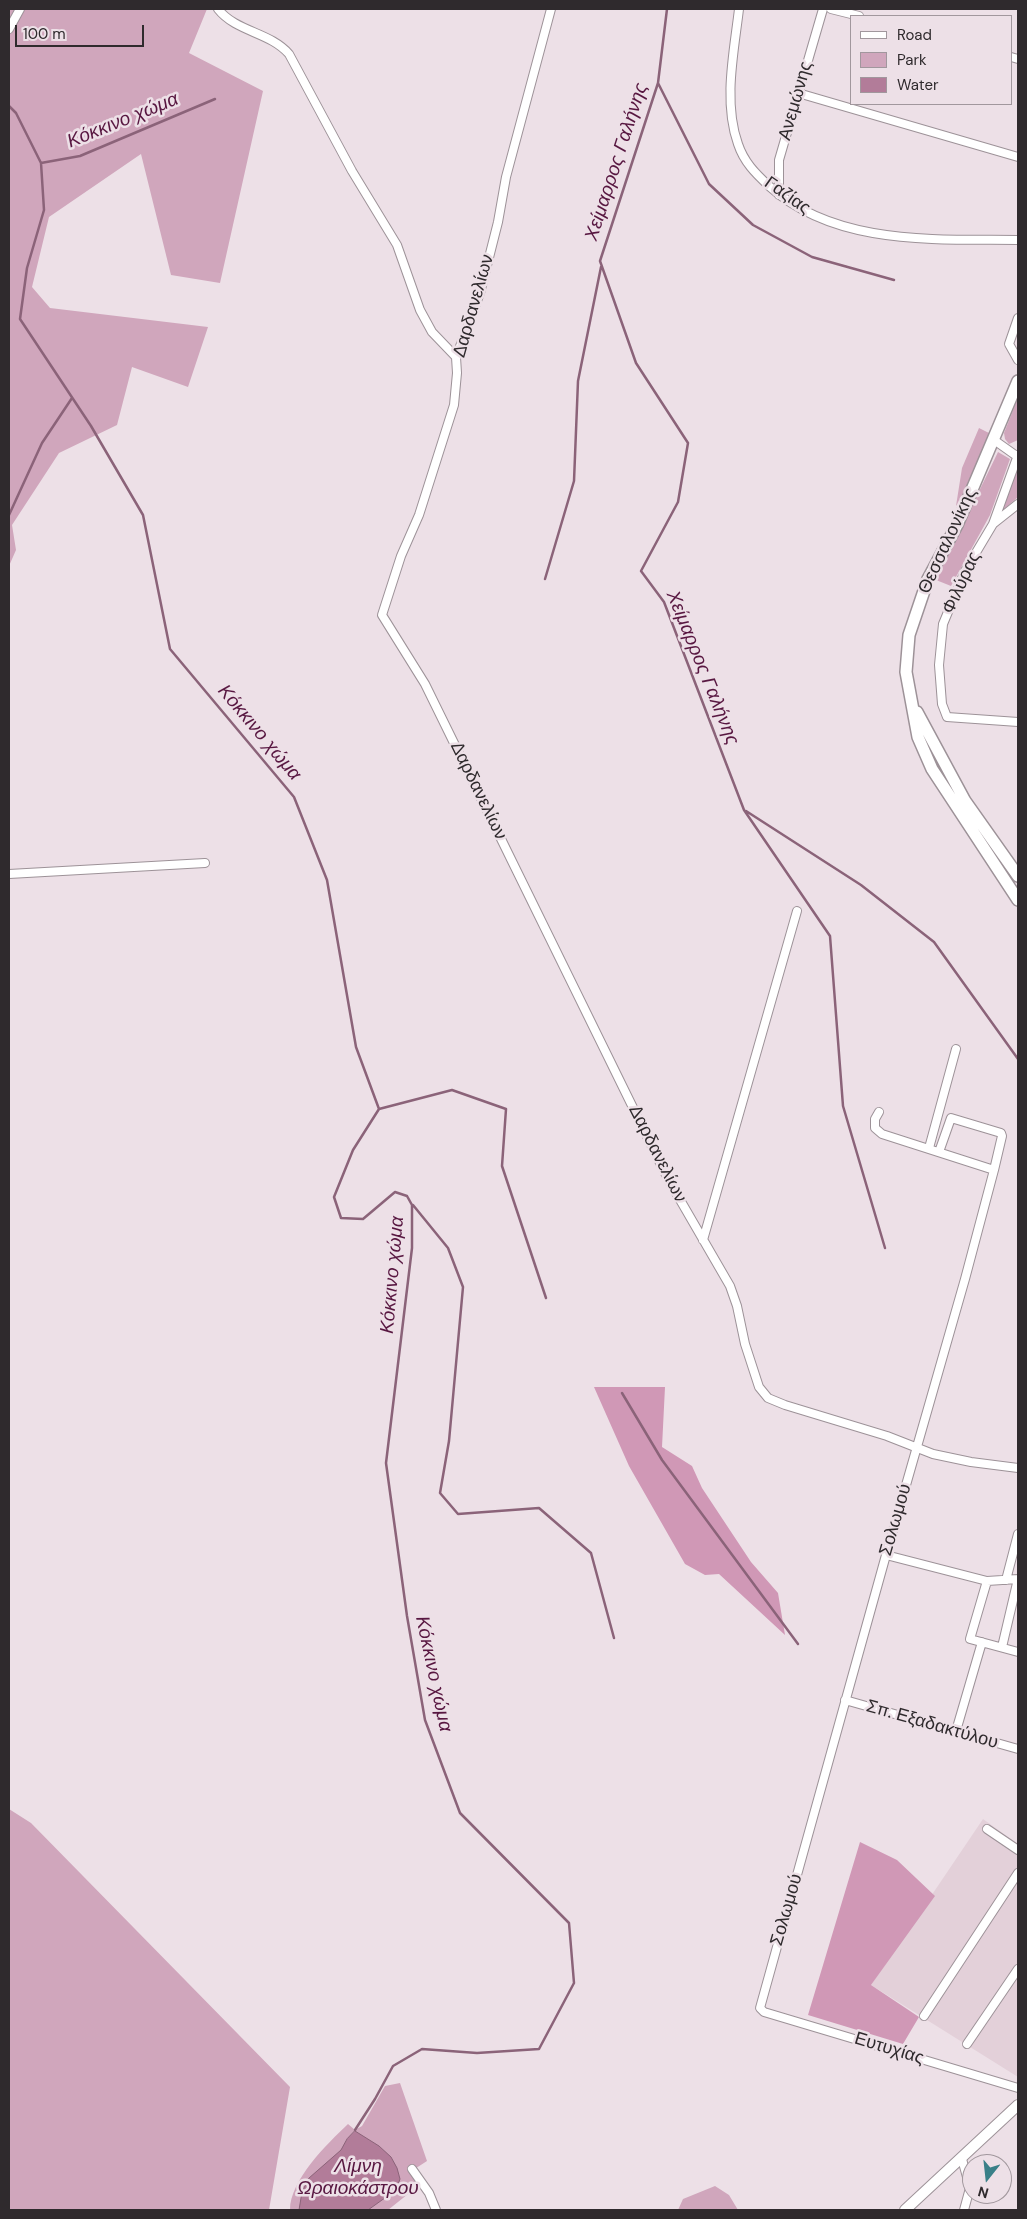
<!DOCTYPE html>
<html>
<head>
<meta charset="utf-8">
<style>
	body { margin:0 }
	#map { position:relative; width:1027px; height:2219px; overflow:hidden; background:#ede0e7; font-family:"DM Sans",sans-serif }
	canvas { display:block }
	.frame { position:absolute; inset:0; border:10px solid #2f2a2d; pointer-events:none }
	.legend { position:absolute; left:850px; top:15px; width:162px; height:90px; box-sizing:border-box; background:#ede0e7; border:1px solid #a1979d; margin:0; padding:6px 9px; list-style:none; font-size:15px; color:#2f2a2d }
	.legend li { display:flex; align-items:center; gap:10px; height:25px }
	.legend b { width:25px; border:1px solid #a1979d }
	.north { position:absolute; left:962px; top:2154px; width:50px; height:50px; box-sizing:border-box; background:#ede0e7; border:1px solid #a1979d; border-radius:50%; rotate:196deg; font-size:14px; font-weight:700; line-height:20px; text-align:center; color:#2f2a2d }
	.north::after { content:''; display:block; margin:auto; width:18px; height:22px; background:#398088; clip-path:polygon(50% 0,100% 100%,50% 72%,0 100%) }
	.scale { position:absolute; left:15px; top:25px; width:129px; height:22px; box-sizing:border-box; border:2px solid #2f2a2d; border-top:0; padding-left:6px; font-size:15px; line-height:18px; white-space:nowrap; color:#2f2a2d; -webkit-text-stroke:4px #ede0e7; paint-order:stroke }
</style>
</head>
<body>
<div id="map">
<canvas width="1027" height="2219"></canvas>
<div class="frame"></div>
<ul class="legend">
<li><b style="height:6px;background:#fff"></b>Road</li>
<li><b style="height:14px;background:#d0a6bc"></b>Park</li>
<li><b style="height:14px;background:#b27c99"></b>Water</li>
</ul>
<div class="north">N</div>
<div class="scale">100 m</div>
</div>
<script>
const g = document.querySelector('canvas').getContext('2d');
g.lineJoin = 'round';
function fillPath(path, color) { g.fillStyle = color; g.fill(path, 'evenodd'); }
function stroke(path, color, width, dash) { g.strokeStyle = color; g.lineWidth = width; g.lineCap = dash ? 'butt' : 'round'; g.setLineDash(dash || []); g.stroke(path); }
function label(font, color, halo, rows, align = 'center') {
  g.font = font + ' "DM Sans",sans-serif'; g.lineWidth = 5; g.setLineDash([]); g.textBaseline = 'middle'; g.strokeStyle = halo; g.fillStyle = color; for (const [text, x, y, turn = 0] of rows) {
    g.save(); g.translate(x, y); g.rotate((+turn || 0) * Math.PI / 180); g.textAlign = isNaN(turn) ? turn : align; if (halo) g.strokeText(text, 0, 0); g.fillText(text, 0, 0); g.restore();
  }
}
fillPath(new Path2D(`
	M 983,1819 L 1018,1844 L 1018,2077 L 871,1985 Z`), '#e3d0d9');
fillPath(new Path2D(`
	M 9,9 L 207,9 L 189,53 L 263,91 L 220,283 L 171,275 L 141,154 L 49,217 L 32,287 L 50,308 L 208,327 L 188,387 L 132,367 L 117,425 L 59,453 L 12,525 L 16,550 L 9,566 Z
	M 1018,398 L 1018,440 L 1009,444 L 1005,439 L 1004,433 Z
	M 979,428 L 989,433 L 989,436 L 960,502 L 956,506 L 962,468 Z
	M 998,452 L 1010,459 L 990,515 L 951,586 L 936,580 Z
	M 1018,466 L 1018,497 L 1002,511 Z
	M 9,1809 L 31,1823 L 290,2087 L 269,2210 L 9,2210 Z
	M 400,2083 L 427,2161 L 410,2172 L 418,2186 L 388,2210 L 290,2210 C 290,2180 327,2144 348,2124 L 355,2130 L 362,2126 L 385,2086 Z
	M 715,2186 L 729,2195 L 738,2210 L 678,2210 L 683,2199 Z`), '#d0a6bc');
fillPath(new Path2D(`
	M 594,1387 L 665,1387 L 662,1447 L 692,1466 L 702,1488 L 751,1562 L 778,1593 L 785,1635 L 719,1574 L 705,1575 L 685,1564 L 629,1466 Z
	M 860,1842 L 897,1860 L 935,1896 L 871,1985 L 919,2017 L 903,2044 L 808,2015 Z`), '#d098b6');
const water = new Path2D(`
	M 355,2131 L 379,2146 L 391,2157 L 397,2168 L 400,2179 L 396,2190 L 368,2210 L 299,2210 L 302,2192 L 309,2178 L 341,2150 L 347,2139 Z`);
fillPath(water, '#b27c99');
stroke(water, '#8b6379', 1);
stroke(new Path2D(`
	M 667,9 L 658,83 L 600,261 L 636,363 L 688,443 L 678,502 L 641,571 L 664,602 L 744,810 L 830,936 L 843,1106 L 885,1248
	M 658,83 L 709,184 L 753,225 L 812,257 L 894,280
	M 9,106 L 16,113 L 41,163 L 44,210 L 27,268 L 20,319 L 91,426 L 143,515 L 170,649 L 294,797 L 327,880 L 356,1047 L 379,1109 L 353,1150 L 334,1197 L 341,1218 L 363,1219 L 395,1192 L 407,1196 L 412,1205 L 412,1248 L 386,1463 L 407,1616 L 425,1720 L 460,1813 L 569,1923 L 574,1983 L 539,2049 L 477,2053 L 422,2049 L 393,2066 L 375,2099 L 355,2130
	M 41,163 L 80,156 L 215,99
	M 9,515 L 42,443 L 72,398
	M 545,579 L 574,481 L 578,381 L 601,267
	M 746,811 L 861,885 L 934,942 L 1018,1059
	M 379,1109 L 452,1090 L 506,1109 L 502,1166 L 546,1298
	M 413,1205 L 448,1248 L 463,1287 L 449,1441 L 440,1493 L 458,1514 L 539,1508 L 591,1553 L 614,1638
	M 622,1393 L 662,1460 L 798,1644`), '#8b6379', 2.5);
const minor = new Path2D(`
	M 218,9 C 236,32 270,32 289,54 L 352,171 L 397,245 L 420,310 L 432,332 L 456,357
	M 551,9 L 506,177 L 498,222 L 480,293 L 456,357 L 457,373 L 454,405 L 419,515 L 401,556 L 382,615 L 425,684 L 668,1179 L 730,1286 L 737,1306 L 745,1344 L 759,1387 L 768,1398 L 785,1405 L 887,1436 L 933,1454 L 971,1462 L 1018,1468
	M 739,9 C 734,52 723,102 738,144 C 744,162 755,173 769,186 C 835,246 935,239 1018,240
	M 831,9 L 859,16
	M 9,29 L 20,9
	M 1011,57 L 1018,59
	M 798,93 L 1018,157
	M 779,195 L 779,160 L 823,9
	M 1018,318 L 1009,344 L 1018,360
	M 994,440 L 1018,457
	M 1018,455 L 993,524 L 965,571 L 943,624 L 939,665 L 942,704 L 947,717 L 1018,722
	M 994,523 L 1018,504
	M 9,874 L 205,863
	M 879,1112 L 875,1119 L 875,1128 L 882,1134 L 994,1170 L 965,1279 L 886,1555 L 760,2008 L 764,2012 L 1018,2088
	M 929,1148 L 956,1049
	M 939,1152 L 951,1118 L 1001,1133 L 1002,1136 L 994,1170
	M 703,1240 L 797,911
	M 886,1555 L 987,1581 L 1018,1579
	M 1006,1580 L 1018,1534
	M 987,1581 L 970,1639 L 1018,1652
	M 1002,1647 L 1018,1579
	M 845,1700 L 1018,1749
	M 956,1731 L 982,1642
	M 987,1829 L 1018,1850
	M 924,2016 L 1018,1873
	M 967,2044 L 1018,1969
	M 962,2159 L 970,2188 L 964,2210
	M 412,2169 L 429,2193 L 436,2210`);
const tertiary = new Path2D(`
	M 905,2210 L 1018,2105`);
const secondary = new Path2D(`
	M 1018,381 L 957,525 L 928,579 L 909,635 L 906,672 L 918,737 L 932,769 L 1018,900
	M 917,712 L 965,801 L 1018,876`);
stroke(minor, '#9d9298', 10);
stroke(tertiary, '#9d9298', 12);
stroke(secondary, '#9d9298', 14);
stroke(minor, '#fff', 8);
stroke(tertiary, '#fff', 10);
stroke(secondary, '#fff', 11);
label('18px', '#2f2a2d', '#ede0e7', [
	["Ανεμώνης",796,101,-74],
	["Γαζίας",787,196,35],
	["Δαρδανελίων",474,306,-74],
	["Θεσσαλονίκης",948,541,-65],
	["Φιλύρας",962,583,-65],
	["Δαρδανελίων",478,791,64],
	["Δαρδανελίων",657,1154,63],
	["Σολωμού",896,1520,-74],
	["Σπ. Εξαδακτύλου",932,1725,16],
	["Σολωμού",787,1910,-74],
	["Ευτυχίας",889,2049,17]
]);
label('italic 19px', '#581741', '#ede0e7', [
	["Κόκκινο χώμα",123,121,-22],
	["Χείμαρρος Γαλήνης",617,162,-72],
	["Χείμαρρος Γαλήνης",702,668,68],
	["Κόκκινο χώμα",259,733,50],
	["Κόκκινο χώμα",393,1275,-85],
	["Κόκκινο χώμα",433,1674,78],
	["Λίμνη",358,2167],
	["Ωραιοκάστρου",358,2189]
]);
</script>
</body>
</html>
